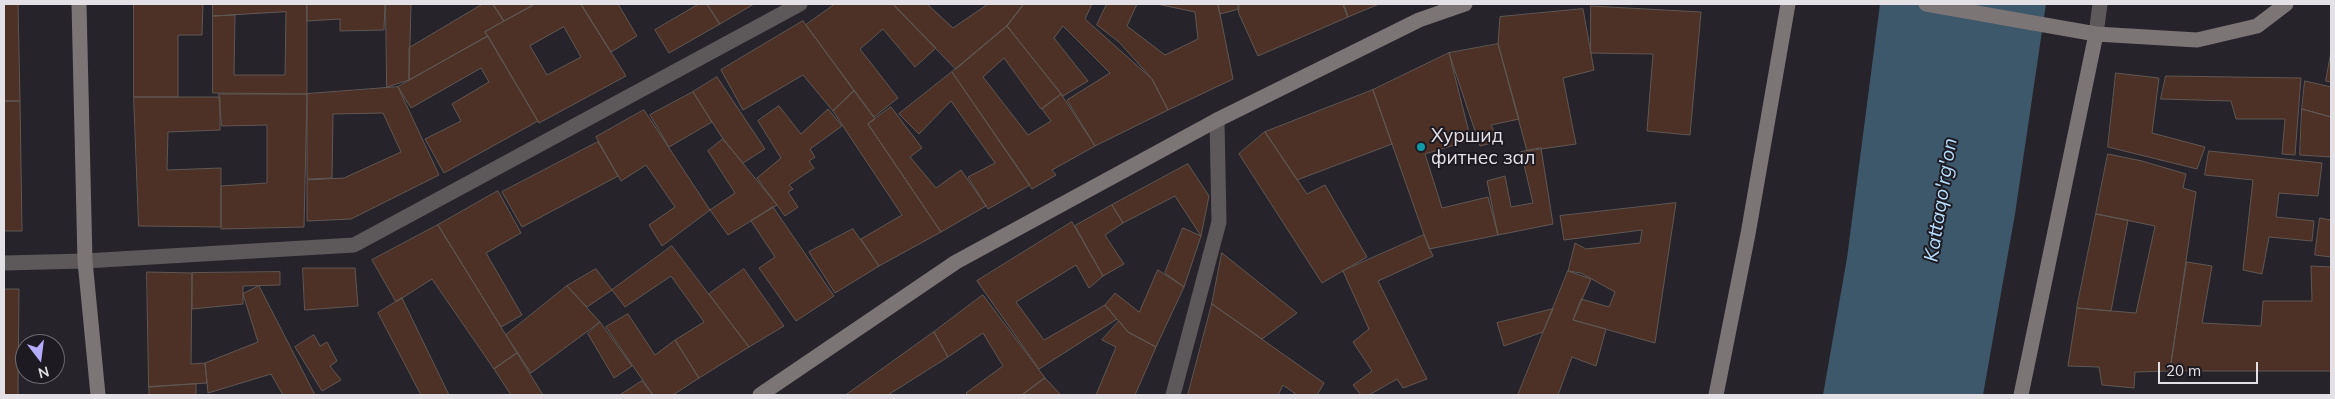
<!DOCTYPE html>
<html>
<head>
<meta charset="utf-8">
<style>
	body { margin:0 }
	#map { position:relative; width:2335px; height:399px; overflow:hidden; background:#27232a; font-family:Mulish,sans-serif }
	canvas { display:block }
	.frame { position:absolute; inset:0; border:5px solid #e4e1e6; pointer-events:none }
	.north { position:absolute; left:15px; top:334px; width:50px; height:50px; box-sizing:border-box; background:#1e1a21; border:1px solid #6d6a70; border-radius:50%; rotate:165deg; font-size:14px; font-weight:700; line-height:20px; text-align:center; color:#e4e1e6 }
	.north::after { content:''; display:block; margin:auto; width:18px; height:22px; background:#b4acf9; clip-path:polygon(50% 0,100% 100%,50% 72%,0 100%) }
	.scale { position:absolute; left:2158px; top:362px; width:100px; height:22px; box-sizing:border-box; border:2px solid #e4e1e6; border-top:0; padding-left:6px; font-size:15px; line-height:18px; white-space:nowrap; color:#e4e1e6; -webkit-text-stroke:4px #1e1a21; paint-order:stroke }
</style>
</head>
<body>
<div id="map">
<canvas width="2335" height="399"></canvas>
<div class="frame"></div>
<div class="north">N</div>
<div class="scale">20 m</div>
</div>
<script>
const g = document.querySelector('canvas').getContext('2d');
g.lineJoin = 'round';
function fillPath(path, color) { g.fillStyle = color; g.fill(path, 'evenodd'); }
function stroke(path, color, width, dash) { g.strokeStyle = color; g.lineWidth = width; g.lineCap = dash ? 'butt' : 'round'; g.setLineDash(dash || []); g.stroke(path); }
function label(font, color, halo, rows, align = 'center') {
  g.font = font + ' Mulish,sans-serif'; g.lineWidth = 4; g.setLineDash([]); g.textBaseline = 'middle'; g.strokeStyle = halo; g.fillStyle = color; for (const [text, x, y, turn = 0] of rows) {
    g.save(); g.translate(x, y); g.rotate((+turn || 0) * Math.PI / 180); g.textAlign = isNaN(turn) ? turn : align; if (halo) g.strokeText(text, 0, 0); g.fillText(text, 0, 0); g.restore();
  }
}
fillPath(new Path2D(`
	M 1880,4 L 2046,4 L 2015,214 L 1983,395 L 1823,395 L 1847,258 Z`), '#3d576b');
const building = new Path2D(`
	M 4,4 L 18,4 L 20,101 L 4,101 Z
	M 134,4 L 203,4 L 202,35 L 178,35 L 178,97 L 134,97 Z
	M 213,4 L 307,4 L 307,94 L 213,93 ZM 286,12 L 285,75 L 234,75 L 235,15 L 213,16 Z
	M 307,4 L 385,4 L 384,30 L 340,31 L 340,19 L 307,21 Z
	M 386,4 L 411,4 L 409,80 L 387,87 Z
	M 483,4 L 493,4 L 504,21 L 485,32 L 488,36 L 409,80 L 409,48 Z
	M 493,4 L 531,4 L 532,6 L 504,21 Z
	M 535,4 L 581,4 L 626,76 L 539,123 L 485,32 ZM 564,27 L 581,57 L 547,75 L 530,46 Z
	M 581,4 L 618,4 L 637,36 L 611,52 Z
	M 699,4 L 707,4 L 720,24 L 669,53 L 655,30 Z
	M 707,4 L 754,4 L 720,24 Z
	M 835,4 L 893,4 L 936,48 L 915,67 L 883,29 L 860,49 L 898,98 L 874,117 L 806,25 Z
	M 893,4 L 927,4 L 953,28 L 988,4 L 1024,4 L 1007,26 L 956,69 Z
	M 1024,4 L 1092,4 L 1085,19 L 1152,79 L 1168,110 L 1095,146 L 1067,100 L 1110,73 L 1063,26 L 1054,38 L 1088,81 L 1063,96 L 1007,26 Z
	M 1107,4 L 1137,4 L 1127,26 L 1165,55 L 1198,39 L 1195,12 L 1157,4 L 1218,4 L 1233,79 L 1168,110 L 1152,79 L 1119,42 L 1097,25 Z
	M 1218,4 L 1239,4 L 1239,9 L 1220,14 Z
	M 1238,4 L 1344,4 L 1348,17 L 1258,56 L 1239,14 Z
	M 1343,4 L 1379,4 L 1348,17 Z
	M 1591,6 L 1701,12 L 1690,135 L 1647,131 L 1653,54 L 1591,53 Z
	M 1583,9 L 1594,70 L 1563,78 L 1576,144 L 1527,151 L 1498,44 L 1500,17 Z
	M 803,21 L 854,91 L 833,111 L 803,75 L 743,110 L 721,70 Z
	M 1007,26 L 1061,94 L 1041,109 L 1004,58 L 983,77 L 1028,135 L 1051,121 L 1042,109 L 1061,94 L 1095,146 L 1052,170 L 1056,175 L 1032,189 L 952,72 Z
	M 488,36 L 538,121 L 444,173 L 425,139 L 461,121 L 452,104 L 489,82 L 481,68 L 411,108 L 398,87 Z
	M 1498,44 L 1519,119 L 1491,125 L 1499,141 L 1480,146 L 1449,53 Z
	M 2331,52 L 2331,82 L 2326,81 Z
	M 1449,53 L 1471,140 L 1425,154 L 1442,208 L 1488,197 L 1498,235 L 1429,249 L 1373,90 Z
	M 952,72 L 1030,185 L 988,209 L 968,177 L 995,163 L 951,101 L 919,134 L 899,114 Z
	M 2116,73 L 2159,78 L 2152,133 L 2205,147 L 2197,169 L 2108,147 Z
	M 2166,76 L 2301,78 L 2295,155 L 2282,154 L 2285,119 L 2236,119 L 2231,101 L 2161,99 Z
	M 717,77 L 765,149 L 743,163 L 723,139 L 693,92 Z
	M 2305,81 L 2331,87 L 2331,117 L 2302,109 Z
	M 398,87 L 439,175 L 351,219 L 307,221 L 307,180 L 344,178 L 401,152 L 383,113 L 333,114 L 332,178 L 307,179 L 307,94 Z
	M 1373,90 L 1392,144 L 1297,180 L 1265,132 Z
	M 854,91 L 875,119 L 868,124 L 941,232 L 879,266 L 861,239 L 902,215 L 833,111 Z
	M 693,92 L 712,122 L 669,147 L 650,115 Z
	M 219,94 L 307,94 L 304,227 L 221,229 L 221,186 L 267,183 L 267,125 L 222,126 Z
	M 134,97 L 220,97 L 220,130 L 168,132 L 167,170 L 221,168 L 221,227 L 139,226 Z
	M 4,101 L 20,101 L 22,231 L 4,231 Z
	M 779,106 L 801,134 L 828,109 L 842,126 L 810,149 L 815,157 L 809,161 L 814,168 L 789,185 L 793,189 L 788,192 L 798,207 L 785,216 L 757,178 L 781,158 L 758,121 Z
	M 891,107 L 922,148 L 910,157 L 936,188 L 961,170 L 986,206 L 941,232 L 868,124 Z
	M 2302,109 L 2331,117 L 2331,157 L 2300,155 Z
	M 644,110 L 710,210 L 662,246 L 649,225 L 675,207 L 646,165 L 621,181 L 596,137 Z
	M 1265,132 L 1307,194 L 1325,185 L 1367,257 L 1322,283 L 1239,154 Z
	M 723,139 L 777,205 L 728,235 L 710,210 L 735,193 L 708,151 Z
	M 598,142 L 618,176 L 522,227 L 502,192 Z
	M 1541,148 L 1553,224 L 1498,235 L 1487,181 L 1505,176 L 1511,207 L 1533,203 L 1521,152 Z
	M 2209,151 L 2322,163 L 2318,196 L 2279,193 L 2276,217 L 2314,221 L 2312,241 L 2269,237 L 2262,274 L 2243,270 L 2253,180 L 2205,175 Z
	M 2108,154 L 2142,161 L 2186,174 L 2183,188 L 2196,192 L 2170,371 L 2135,372 L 2134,388 L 2102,385 L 2099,367 L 2068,366 L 2077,308 L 2136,313 L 2155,226 L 2096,214 Z
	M 1188,164 L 1209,196 L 1201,236 L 1175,196 L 1123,223 L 1112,205 Z
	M 498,191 L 521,233 L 486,253 L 522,315 L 501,327 L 438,225 Z
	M 1676,203 L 1655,343 L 1573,320 L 1581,299 L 1609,307 L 1615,292 L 1581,273 L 1568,271 L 1575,243 L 1586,249 L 1640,243 L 1642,230 L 1564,240 L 1560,216 Z
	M 1112,205 L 1123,223 L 1105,235 L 1124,264 L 1103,276 L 1075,226 Z
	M 773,207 L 834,296 L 796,321 L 759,268 L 775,257 L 751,221 Z
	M 2096,214 L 2128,220 L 2111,311 L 2077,308 Z
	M 2320,218 L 2331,220 L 2331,257 L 2315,255 Z
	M 1072,222 L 1103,276 L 1089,288 L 1076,265 L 1016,302 L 1044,340 L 1105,305 L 1117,319 L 1039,369 L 977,281 Z
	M 438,225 L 517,353 L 494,369 L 432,279 L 396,302 L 372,260 Z
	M 1183,228 L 1201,236 L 1184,287 L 1165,273 Z
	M 853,229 L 879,266 L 835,293 L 809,252 Z
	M 1424,235 L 1433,256 L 1378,281 L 1427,379 L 1403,388 L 1397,379 L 1369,395 L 1361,395 L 1353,385 L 1372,371 L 1353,342 L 1369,329 L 1343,271 Z
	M 672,246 L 749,347 L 699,378 L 675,340 L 704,322 L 671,276 L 625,307 L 612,290 Z
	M 1222,253 L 1297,313 L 1262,339 L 1212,304 Z
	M 2187,262 L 2212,266 L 2202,323 L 2261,326 L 2263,301 L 2312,301 L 2311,266 L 2331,267 L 2331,371 L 2170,371 Z
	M 303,268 L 355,268 L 358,306 L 305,310 Z
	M 596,269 L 612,290 L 587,307 L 567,286 Z
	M 744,269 L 784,326 L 749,347 L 709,294 Z
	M 1158,270 L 1184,287 L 1156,347 L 1128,332 L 1105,305 L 1115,293 L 1139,312 Z
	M 1568,271 L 1591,279 L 1573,320 L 1606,329 L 1596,366 L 1572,357 L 1558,395 L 1518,395 Z
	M 147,272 L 192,273 L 191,364 L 205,363 L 207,383 L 149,387 Z
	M 280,272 L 280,285 L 243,286 L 243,304 L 192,309 L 192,273 Z
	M 259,286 L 315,395 L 283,395 L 271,374 L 208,393 L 205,363 L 258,342 L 243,294 Z
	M 567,286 L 600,322 L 531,373 L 506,335 Z
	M 4,289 L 19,289 L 18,395 L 4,395 Z
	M 983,295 L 1045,378 L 1022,395 L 968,395 L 966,393 L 1003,366 L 983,333 L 948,357 L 934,332 Z
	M 402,298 L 449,395 L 421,395 L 378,313 Z
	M 1212,304 L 1324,383 L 1317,395 L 1297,395 L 1283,385 L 1278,395 L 1188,395 Z
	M 1553,309 L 1543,332 L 1504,346 L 1497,323 Z
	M 628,314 L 655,355 L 675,340 L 699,378 L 673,395 L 653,395 L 606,327 Z
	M 1119,321 L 1128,332 L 1156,347 L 1135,395 L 1096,395 L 1116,347 L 1102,340 Z
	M 600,322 L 632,366 L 614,378 L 588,334 Z
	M 934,332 L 948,357 L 888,395 L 846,395 Z
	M 314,335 L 320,346 L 327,342 L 337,361 L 330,366 L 341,380 L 322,391 L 295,347 Z
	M 517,353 L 543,395 L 511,395 L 494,369 Z
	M 1045,378 L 1061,395 L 1022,395 Z
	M 642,381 L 653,395 L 620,395 Z
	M 196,384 L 196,395 L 149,395 L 149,387 Z`);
fillPath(building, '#4d3126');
stroke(building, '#605753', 1);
stroke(new Path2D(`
	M 2096,34 L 2100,4
	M 4,263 L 85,261 L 354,245 L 800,4
	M 1173,395 L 1219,222 L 1217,120`), '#5d5859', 15);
stroke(new Path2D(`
	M 79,4 L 85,261 L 98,395
	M 1926,4 L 2096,34 L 2197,40 L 2257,26 L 2286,4
	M 760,395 L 956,262 L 1217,120 L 1419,20 L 1465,4
	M 1716,395 L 1748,234 L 1788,4
	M 2021,395 L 2096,34`), '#7c7576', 15);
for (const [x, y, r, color] of [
	[1421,147,5,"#0f9aa8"]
]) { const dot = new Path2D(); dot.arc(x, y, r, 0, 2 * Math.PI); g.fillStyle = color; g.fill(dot); stroke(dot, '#1e1a21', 2); }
label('19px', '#e4e1e6', '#1e1a21', [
	["Хуршид",1431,136],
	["фитнес зал",1431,158]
], 'left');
label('italic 20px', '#b6defe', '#1e1a21', [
	["Kattaqo'rg'on",1941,200,-81]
]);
</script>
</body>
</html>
